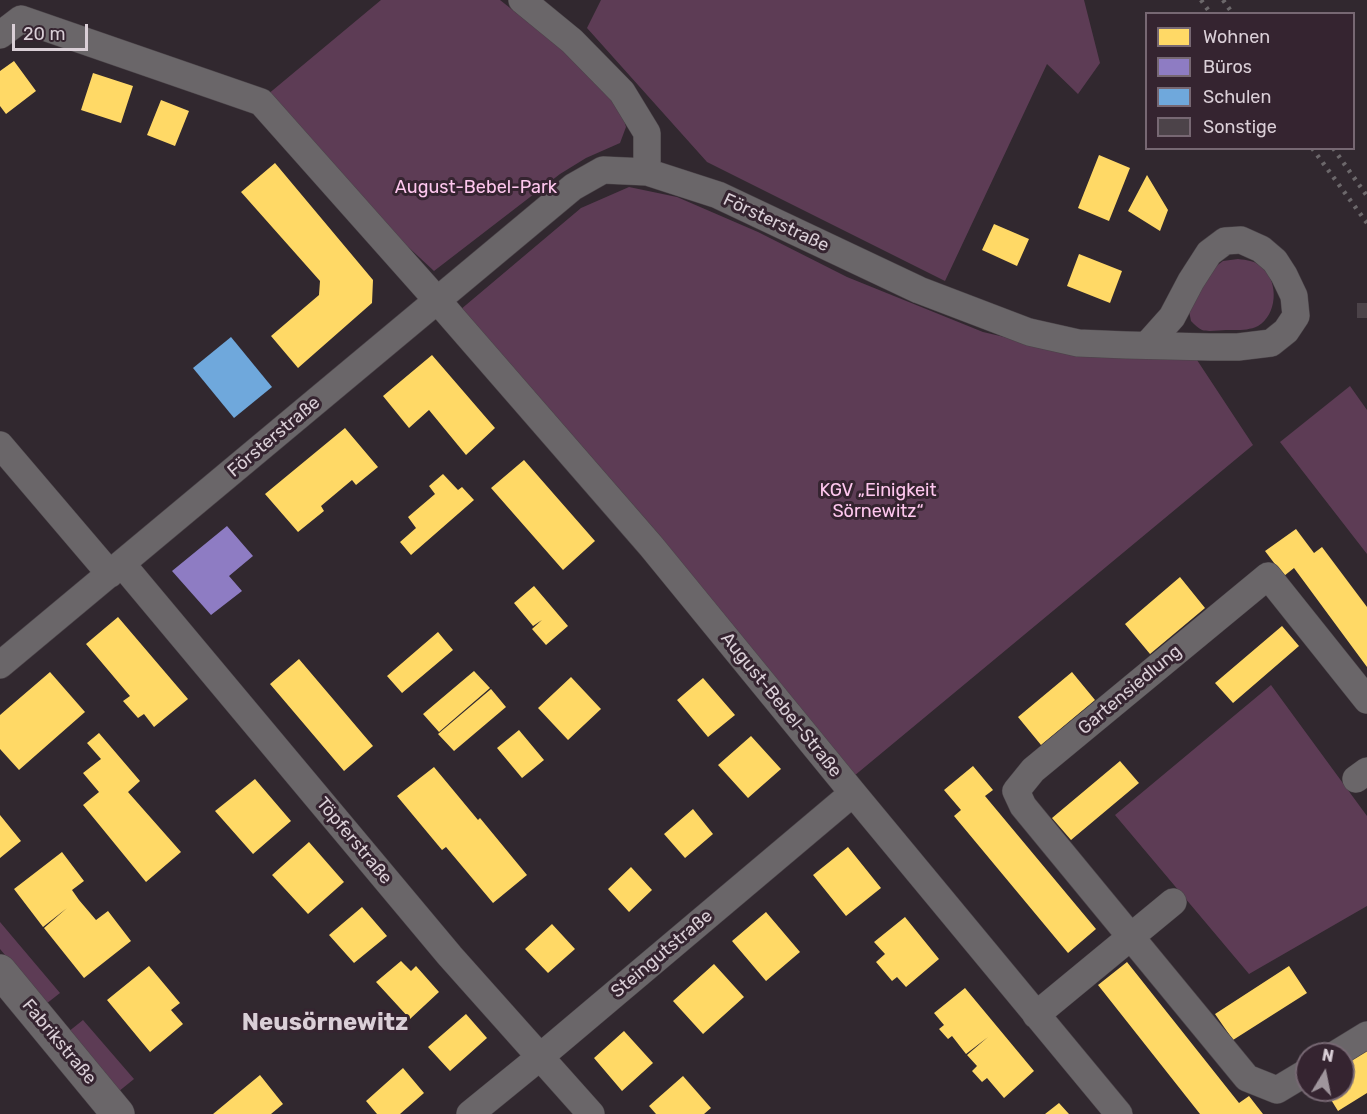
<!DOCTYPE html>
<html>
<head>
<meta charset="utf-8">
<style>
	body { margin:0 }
	#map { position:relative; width:1367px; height:1114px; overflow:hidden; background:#31282f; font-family:Rubik,sans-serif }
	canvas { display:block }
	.legend { position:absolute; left:1145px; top:12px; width:210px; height:138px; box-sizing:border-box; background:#352430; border:2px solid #776873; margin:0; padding:8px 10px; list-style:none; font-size:18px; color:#dacfd7 }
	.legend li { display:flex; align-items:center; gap:12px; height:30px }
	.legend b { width:30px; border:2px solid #776873 }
	.north { position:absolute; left:1295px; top:1042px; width:60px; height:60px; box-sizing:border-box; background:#352430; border:2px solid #776873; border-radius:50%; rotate:10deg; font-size:16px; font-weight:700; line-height:24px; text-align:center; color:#dacfd7 }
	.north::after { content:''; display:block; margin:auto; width:21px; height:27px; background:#9f959c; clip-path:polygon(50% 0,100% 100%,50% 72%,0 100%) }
	.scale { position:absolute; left:12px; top:24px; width:76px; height:27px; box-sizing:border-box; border:3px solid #dacfd7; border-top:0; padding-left:8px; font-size:18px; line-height:21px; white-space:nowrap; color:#dacfd7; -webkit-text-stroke:4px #352430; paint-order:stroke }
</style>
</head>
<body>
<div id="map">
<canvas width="1367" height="1114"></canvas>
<ul class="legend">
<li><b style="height:16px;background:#ffd966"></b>Wohnen</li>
<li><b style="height:16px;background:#8e7cc3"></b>Büros</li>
<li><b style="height:16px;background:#6fa8dc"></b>Schulen</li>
<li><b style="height:16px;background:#4c4349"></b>Sonstige</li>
</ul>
<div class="north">N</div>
<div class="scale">20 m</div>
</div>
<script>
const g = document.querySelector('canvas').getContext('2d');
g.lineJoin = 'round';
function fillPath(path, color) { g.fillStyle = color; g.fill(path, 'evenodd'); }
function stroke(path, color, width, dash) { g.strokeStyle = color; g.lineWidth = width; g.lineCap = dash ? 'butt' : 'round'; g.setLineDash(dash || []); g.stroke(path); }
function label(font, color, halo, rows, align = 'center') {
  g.font = font + ' Rubik,sans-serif'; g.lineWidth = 6; g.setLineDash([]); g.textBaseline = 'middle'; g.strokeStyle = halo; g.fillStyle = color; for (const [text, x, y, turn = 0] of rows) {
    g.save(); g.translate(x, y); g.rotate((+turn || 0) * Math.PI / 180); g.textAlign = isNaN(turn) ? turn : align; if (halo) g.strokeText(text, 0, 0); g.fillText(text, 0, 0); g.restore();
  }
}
fillPath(new Path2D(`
	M 381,0 L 500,0 L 582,65 L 620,107 L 626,127 L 620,143 L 586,158 L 560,174 L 434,271 L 375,216 L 267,95 Z
	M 601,0 L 1084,0 L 1100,63 L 1078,94 L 1047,64 L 945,281 L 707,162 L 587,28 Z
	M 629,187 L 677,197 L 758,232 L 847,277 L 983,332 L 1090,357 L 1197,360 L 1253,445 L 854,776 L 460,310 L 581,208 Z
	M 1238,259 C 1247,260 1256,261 1263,268 C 1279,283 1277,315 1258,326 C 1248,331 1236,330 1226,330 C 1219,330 1209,332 1202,330 C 1198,328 1194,324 1191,321 L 1189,311 L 1211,270 L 1223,261 Z
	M 1350,386 L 1367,410 L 1367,554 L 1280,442 Z
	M 1271,685 L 1367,816 L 1367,906 L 1249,974 L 1115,815 Z
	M 0,922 L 60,993 L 46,1004 L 0,949 Z
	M 83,1020 L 134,1079 L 118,1092 L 68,1032 Z`), '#5d3c55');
fillPath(new Path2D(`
	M 14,61 L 36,91 L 6,114 L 0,106 L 0,71 Z
	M 93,73 L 133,86 L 121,123 L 81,110 Z
	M 161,100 L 189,111 L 175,146 L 147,135 Z
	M 1099,155 L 1130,168 L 1109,221 L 1078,208 Z
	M 275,163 L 373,280 L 372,303 L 298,368 L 271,336 L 319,295 L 320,281 L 241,192 Z
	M 1147,175 L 1168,210 L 1160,231 L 1128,211 Z
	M 994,224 L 1029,239 L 1017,266 L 982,250 Z
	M 1079,254 L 1122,271 L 1110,303 L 1067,286 Z
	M 432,355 L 495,428 L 466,455 L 429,410 L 409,428 L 383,396 Z
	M 345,428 L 378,467 L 356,485 L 352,480 L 321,506 L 324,511 L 298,532 L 265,494 Z
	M 524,460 L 595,541 L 563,570 L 491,488 Z
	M 443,474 L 458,490 L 462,487 L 474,500 L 411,555 L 400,542 L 416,528 L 408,517 L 435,494 L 429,486 Z
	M 1296,529 L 1314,553 L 1322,547 L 1367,607 L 1367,667 L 1294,568 L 1284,576 L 1265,551 Z
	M 1180,577 L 1205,608 L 1150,654 L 1125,624 Z
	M 534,586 L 568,626 L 546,645 L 532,629 L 542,620 L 533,626 L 514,603 Z
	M 118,617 L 188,699 L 154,727 L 144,714 L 138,718 L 123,701 L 130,696 L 86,644 Z
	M 1282,626 L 1299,646 L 1233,703 L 1215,683 Z
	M 438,632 L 453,650 L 402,693 L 387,676 Z
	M 299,659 L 373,746 L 344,771 L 270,684 Z
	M 474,671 L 490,688 L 439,732 L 423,714 Z
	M 50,672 L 85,712 L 19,770 L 0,749 L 0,715 Z
	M 1072,672 L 1095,700 L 1041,745 L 1018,717 Z
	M 571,677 L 601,709 L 568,740 L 538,708 Z
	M 703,678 L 735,715 L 708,737 L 677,700 Z
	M 491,689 L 506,707 L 454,751 L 438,734 Z
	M 519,730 L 544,760 L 522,778 L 497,748 Z
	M 99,733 L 140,781 L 128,792 L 181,852 L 146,882 L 83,805 L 99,792 L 83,773 L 101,759 L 87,743 Z
	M 751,736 L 781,769 L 748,798 L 718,765 Z
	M 1120,761 L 1139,783 L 1071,840 L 1052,818 Z
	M 973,766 L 993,790 L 985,796 L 1096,929 L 1068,953 L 954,816 L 961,810 L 944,790 Z
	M 434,767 L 478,820 L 480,818 L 527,875 L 493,903 L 446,847 L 442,850 L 397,796 Z
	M 255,779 L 291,821 L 253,854 L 215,811 Z
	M 693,809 L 713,834 L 685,858 L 664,834 Z
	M 0,815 L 21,841 L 0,858 Z
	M 309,842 L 344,882 L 308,914 L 272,875 Z
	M 848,847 L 881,888 L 846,916 L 813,875 Z
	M 62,852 L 84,881 L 72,890 L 79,900 L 96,920 L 108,911 L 131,941 L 84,978 L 44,928 L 67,908 L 43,927 L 14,889 Z
	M 631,867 L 652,890 L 629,912 L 608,889 Z
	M 362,907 L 387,936 L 354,963 L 329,935 Z
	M 766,912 L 800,952 L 766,981 L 732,941 Z
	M 905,917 L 939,959 L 906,987 L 897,977 L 892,981 L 876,962 L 885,954 L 874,942 Z
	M 552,924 L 575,949 L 548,973 L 525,949 Z
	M 401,961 L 411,971 L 416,966 L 439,992 L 410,1019 L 376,982 Z
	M 1127,962 L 1239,1103 L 1249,1096 L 1263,1114 L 1200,1114 L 1098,985 Z
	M 714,964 L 744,997 L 703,1034 L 673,1001 Z
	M 149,966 L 180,1003 L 171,1010 L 183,1024 L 150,1052 L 107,1000 Z
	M 1289,966 L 1307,993 L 1233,1040 L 1215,1014 Z
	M 965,988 L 1034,1071 L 1004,1098 L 987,1078 L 982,1082 L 972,1071 L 977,1066 L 967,1055 L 988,1037 L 966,1054 L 952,1036 L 948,1039 L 939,1029 L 944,1025 L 934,1013 Z
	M 466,1014 L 487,1038 L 450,1071 L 428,1047 Z
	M 624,1031 L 653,1063 L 622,1091 L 594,1058 Z
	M 1367,1048 L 1367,1093 L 1338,1111 L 1325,1090 L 1343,1090 L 1343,1062 Z
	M 403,1068 L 424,1093 L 400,1114 L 377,1114 L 366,1101 Z
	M 260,1075 L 283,1104 L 271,1114 L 213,1114 Z
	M 683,1076 L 711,1108 L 704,1114 L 656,1114 L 649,1106 Z
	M 1059,1103 L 1069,1114 L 1045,1114 Z`), '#ffd966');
fillPath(new Path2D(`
	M 227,526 L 253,556 L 229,576 L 242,591 L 211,615 L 172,571 Z`), '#8e7cc3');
fillPath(new Path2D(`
	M 231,337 L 272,387 L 234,418 L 193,368 Z`), '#6fa8dc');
fillPath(new Path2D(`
	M 1357,303 L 1367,303 L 1367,318 L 1357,318 Z`), '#4c4349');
const minor = new Path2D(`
	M 522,0 L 572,41 L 622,92 L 647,133 L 647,172
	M 0,35 L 21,19 L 261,102 L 437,300 L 651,546 L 853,793 L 1119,1114
	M 0,445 L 110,574
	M 122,564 L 450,956 L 591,1114
	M 0,665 L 573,187 L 603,170 L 647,172 L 718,195 L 919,290 L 1029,332 L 1078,343 L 1126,345 L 1210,347 L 1238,347 L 1271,343 L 1286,331 L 1296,316 L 1294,296 L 1284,275 L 1275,261 L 1261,249 L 1241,240 L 1225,241 L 1209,253 L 1191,281 L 1172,317 L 1147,345
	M 1356,779 L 1367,771
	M 1036,1015 L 1173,902
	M 1336,1054 L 1367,1035
	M 1307,1072 L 1277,1090 L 1247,1078 L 1023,806 L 1016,791 L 1033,770 L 1268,576 L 1367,700
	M 470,1114 L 540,1057 L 853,793`);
const tertiary = new Path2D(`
	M 0,971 L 118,1114`);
stroke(minor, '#4b4449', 28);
stroke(tertiary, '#4b4449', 34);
stroke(minor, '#6a6669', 27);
stroke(tertiary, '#6a6669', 33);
stroke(new Path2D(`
	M 1201,0 L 1211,14
	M 1223,0 L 1233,14
	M 1312,148 L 1367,223
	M 1333,148 L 1367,196`), '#6c686b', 4.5, [3, 6]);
label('18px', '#fec7ee', '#352430', [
	["August-Bebel-Park",476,188],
	["KGV „Einigkeit",878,491],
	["Sörnewitz“",878,512]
]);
label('18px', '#dacfd7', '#352430', [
	["Försterstraße",776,223,25],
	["Försterstraße",274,437,-40],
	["Gartensiedlung",1130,690,-40],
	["August-Bebel-Straße",781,705,51],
	["Töpferstraße",354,841,50],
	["Steingutstraße",662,954,-40],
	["Fabrikstraße",59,1042,50]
]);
label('bold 24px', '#dacfd7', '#352430', [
	["Neusörnewitz",325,1023]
]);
</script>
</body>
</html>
